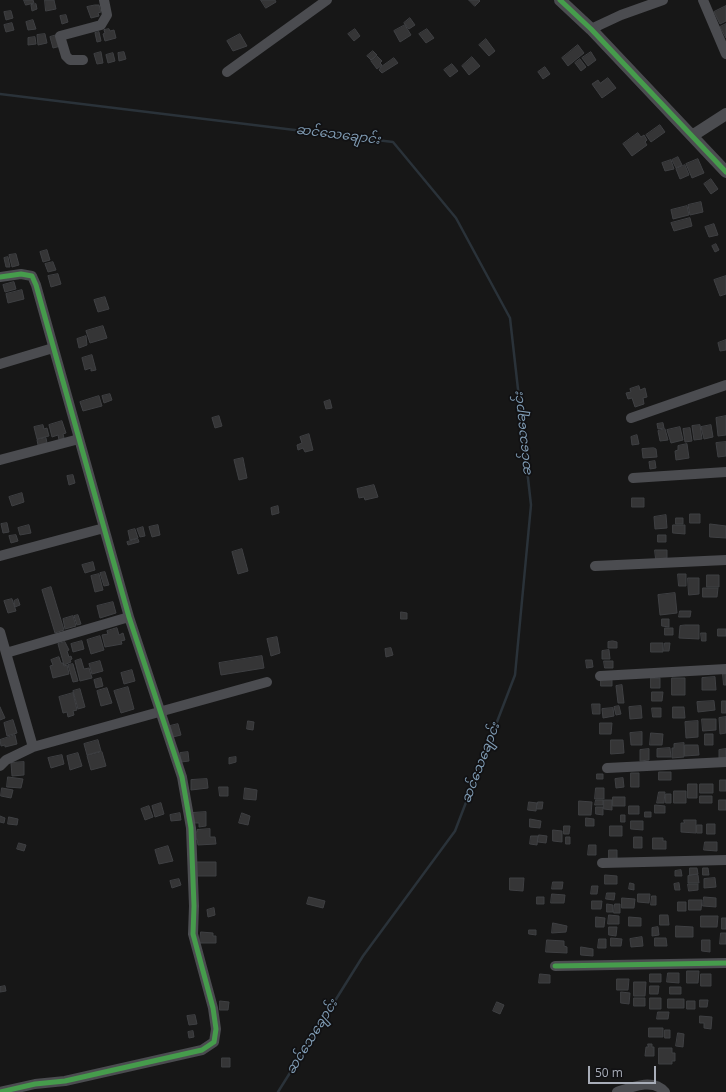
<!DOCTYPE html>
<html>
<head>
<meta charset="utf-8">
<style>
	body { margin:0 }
	#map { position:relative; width:726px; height:1092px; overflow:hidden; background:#171717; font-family:"Open Sans",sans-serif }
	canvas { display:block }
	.scale { position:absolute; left:588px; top:1066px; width:68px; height:18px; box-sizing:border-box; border:2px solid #a8adb8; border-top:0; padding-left:5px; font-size:12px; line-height:14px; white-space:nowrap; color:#a8adb8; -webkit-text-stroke:3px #111113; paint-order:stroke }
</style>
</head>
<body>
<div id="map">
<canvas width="726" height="1092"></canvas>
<div class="scale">50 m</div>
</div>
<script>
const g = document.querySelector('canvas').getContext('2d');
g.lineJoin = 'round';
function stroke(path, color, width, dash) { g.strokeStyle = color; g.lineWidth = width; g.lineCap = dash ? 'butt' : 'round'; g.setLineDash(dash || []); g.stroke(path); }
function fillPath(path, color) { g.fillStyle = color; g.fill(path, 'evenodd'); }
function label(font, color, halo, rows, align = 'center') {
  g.font = font + ' "Open Sans","Noto Sans Myanmar",sans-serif'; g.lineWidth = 3.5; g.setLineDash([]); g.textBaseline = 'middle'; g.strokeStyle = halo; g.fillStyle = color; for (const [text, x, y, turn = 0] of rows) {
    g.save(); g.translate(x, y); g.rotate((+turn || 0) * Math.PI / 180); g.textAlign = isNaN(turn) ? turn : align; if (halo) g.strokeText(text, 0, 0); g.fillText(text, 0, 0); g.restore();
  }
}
stroke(new Path2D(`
	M 0,94 L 393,142 L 456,218 L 510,318 L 531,505 L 515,675 L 455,831 L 363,956 L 278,1092`), '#2a3239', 2.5);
const building = new Path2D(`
	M 24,0 L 33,0 L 34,3 L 26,5 Z
	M 45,0 L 54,0 L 56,9 L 46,11 Z
	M 261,0 L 275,0 L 276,2 L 266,8 Z
	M 469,0 L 479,0 L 480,1 L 475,6 Z
	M 36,4 L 37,9 L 32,11 L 31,5 Z
	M 95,5 L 99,5 L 101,12 L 98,13 L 99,16 L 91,18 L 87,7 Z
	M 726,6 L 726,21 L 720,24 L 714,12 Z
	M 11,11 L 13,18 L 6,20 L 4,12 Z
	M 66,15 L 68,22 L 62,24 L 60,16 Z
	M 410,18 L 415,25 L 409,29 L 404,23 Z
	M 33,20 L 36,29 L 28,30 L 26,22 Z
	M 12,23 L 14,30 L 6,32 L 4,25 Z
	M 726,24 L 726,38 L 720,27 Z
	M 405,25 L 411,35 L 400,42 L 394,31 Z
	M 109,29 L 110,31 L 114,30 L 116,38 L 105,41 L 103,34 L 105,33 L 104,30 Z
	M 355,29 L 360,36 L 354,41 L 348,34 Z
	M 427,29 L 434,38 L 426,43 L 419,34 Z
	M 99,32 L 101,41 L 97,42 L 95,33 Z
	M 45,34 L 47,43 L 38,45 L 37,35 Z
	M 240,34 L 247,46 L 233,51 L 227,41 Z
	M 57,35 L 61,46 L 53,48 L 50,37 Z
	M 35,37 L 36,44 L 28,45 L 28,38 Z
	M 486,39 L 495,51 L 489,56 L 479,45 Z
	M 578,45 L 584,53 L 568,66 L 562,58 Z
	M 373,51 L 377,55 L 371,60 L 367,56 Z
	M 101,52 L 103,63 L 97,64 L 94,54 Z
	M 124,52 L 126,59 L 119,61 L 118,53 Z
	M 591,52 L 596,60 L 588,66 L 582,58 Z
	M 113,53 L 115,61 L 108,63 L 106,55 Z
	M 377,56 L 382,61 L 380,63 L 382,65 L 377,69 L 371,61 Z
	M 472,57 L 480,66 L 469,75 L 462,66 Z
	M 394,58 L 398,63 L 382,73 L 379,70 L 381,67 Z
	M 580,59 L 586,67 L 581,71 L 575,63 Z
	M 452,64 L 458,71 L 450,77 L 444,70 Z
	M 545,67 L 550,74 L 543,79 L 538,72 Z
	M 608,78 L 616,88 L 602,98 L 592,84 L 598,80 L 600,83 Z
	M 660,125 L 665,132 L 651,142 L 646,135 Z
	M 638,133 L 641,137 L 644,135 L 647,140 L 645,142 L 647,145 L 632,156 L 623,144 Z
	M 678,157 L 682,165 L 676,168 L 672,160 Z
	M 698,159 L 704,173 L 692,178 L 686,164 Z
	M 671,160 L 674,169 L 665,171 L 662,163 Z
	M 685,165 L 689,175 L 680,179 L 676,169 Z
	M 711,179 L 718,189 L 711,194 L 704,184 Z
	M 701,202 L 703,212 L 690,215 L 688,205 Z
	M 687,206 L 689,215 L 673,219 L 671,210 Z
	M 690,218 L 692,226 L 674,231 L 671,223 Z
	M 714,224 L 718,235 L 709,237 L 705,227 Z
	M 716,244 L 719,250 L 715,252 L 712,246 Z
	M 47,250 L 50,260 L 43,262 L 40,252 Z
	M 16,254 L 19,265 L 12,267 L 9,255 Z
	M 8,257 L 10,267 L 6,267 L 4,258 Z
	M 53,262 L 56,270 L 48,272 L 45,264 Z
	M 58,274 L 61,284 L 51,287 L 48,276 Z
	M 726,276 L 726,294 L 720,296 L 714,280 Z
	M 14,282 L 16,289 L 5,292 L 3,285 Z
	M 22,290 L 24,299 L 8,303 L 6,294 Z
	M 105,297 L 109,309 L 98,312 L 94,300 Z
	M 103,326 L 107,338 L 90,343 L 86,331 Z
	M 86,336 L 87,345 L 79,348 L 77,339 Z
	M 726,340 L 726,350 L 720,351 L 718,343 Z
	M 92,355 L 96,370 L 91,371 L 91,368 L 85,370 L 82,358 Z
	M 639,386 L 640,390 L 645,388 L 647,397 L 643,398 L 644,404 L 635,407 L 632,398 L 628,399 L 626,393 L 631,392 L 630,389 Z
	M 110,394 L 112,400 L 104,403 L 102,396 Z
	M 99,396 L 102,406 L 83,411 L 80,402 Z
	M 330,400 L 332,408 L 326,409 L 324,402 Z
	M 219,416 L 222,426 L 215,428 L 212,418 Z
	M 726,416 L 726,435 L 718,436 L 716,418 Z
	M 62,421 L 66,433 L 63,434 L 64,438 L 59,440 L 58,435 L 52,437 L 49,425 Z
	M 663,423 L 664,428 L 658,429 L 657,424 Z
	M 43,425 L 44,429 L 47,428 L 49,436 L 37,439 L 34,427 Z
	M 700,425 L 702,439 L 694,440 L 692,426 Z
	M 711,425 L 713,437 L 704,439 L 701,427 Z
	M 680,427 L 683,440 L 671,443 L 667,430 Z
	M 690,428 L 692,441 L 685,442 L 683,429 Z
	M 665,429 L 668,440 L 660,441 L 658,431 Z
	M 309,434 L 313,450 L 305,452 L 303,448 L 298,450 L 297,445 L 302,443 L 300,437 Z
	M 637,435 L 639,444 L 632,445 L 631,437 Z
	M 46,438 L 47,443 L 38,445 L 37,440 Z
	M 726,442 L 726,456 L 718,457 L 716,443 Z
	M 687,444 L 689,458 L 676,460 L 675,451 L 678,450 L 678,446 Z
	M 654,448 L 656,449 L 657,457 L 643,458 L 642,449 Z
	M 243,458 L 247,478 L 239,480 L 234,460 Z
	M 655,461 L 656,468 L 650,469 L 649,462 Z
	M 73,475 L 75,483 L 69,485 L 67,476 Z
	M 374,485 L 378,497 L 365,500 L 364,497 L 359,498 L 357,489 Z
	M 22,493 L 24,502 L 12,506 L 9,497 Z
	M 632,498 L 644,498 L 644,507 L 632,507 Z
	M 278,506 L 279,513 L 272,515 L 271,508 Z
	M 690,514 L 700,514 L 700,523 L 690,523 Z
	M 666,515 L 667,528 L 655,529 L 654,517 Z
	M 676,518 L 683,518 L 683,524 L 676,524 Z
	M 7,523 L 9,532 L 3,533 L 1,524 Z
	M 710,524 L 726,526 L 726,538 L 710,537 Z
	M 29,525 L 31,533 L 20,535 L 18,528 Z
	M 158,525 L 160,535 L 152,537 L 149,527 Z
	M 673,525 L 685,525 L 685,534 L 673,533 Z
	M 143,527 L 145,536 L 140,537 L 137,529 Z
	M 135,529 L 138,538 L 130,540 L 128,531 Z
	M 16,535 L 18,541 L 11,543 L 9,536 Z
	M 658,535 L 666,535 L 666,542 L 658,542 Z
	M 138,539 L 139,542 L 128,545 L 127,542 Z
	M 242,549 L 248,571 L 238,574 L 232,552 Z
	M 655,550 L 667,550 L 667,558 L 656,559 Z
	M 93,562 L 95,570 L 85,573 L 82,565 Z
	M 105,572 L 109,585 L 104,586 L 100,573 Z
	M 99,574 L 103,590 L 95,592 L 91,576 Z
	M 678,574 L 686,574 L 686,586 L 679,586 Z
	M 707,575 L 719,575 L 719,587 L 707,587 Z
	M 688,578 L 699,578 L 699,594 L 689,595 Z
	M 51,587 L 64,630 L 55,633 L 42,590 Z
	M 703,588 L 718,588 L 717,597 L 703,597 Z
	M 675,593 L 677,613 L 660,615 L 658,595 Z
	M 12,599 L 16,611 L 8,613 L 4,601 Z
	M 18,599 L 20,605 L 15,607 L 14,601 Z
	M 113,602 L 116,613 L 100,618 L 97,606 Z
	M 680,611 L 691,611 L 690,617 L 679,617 Z
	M 401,612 L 407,613 L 407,619 L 401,619 Z
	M 78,615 L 81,624 L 77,625 L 74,616 Z
	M 73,616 L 76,626 L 65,629 L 63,619 Z
	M 662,619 L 669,619 L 669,627 L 662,626 Z
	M 685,625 L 699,625 L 699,639 L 679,638 L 680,626 Z
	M 117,628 L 119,635 L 123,633 L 125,640 L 121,641 L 122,644 L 105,647 L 102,635 L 108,634 L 107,631 Z
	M 665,628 L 673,628 L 673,635 L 665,635 Z
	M 718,629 L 726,629 L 726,636 L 718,636 Z
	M 701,633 L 706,633 L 706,641 L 702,641 Z
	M 100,636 L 104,650 L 91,654 L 87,640 Z
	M 277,637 L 280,653 L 271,656 L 267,639 Z
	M 82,641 L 84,649 L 73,652 L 71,644 Z
	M 613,641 L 617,642 L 617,648 L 608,648 L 608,642 Z
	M 65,642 L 69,650 L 67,651 L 69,657 L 71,656 L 72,659 L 70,660 L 71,662 L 64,665 L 58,644 Z
	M 651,643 L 663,643 L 663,652 L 651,652 Z
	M 665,643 L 670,643 L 669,651 L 664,651 Z
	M 391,648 L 393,655 L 386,657 L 385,649 Z
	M 609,650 L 610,659 L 602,659 L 602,651 Z
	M 262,656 L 264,668 L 221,675 L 219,663 Z
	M 59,657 L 61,663 L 63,663 L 64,666 L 67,665 L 69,674 L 53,678 L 50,666 L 53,665 L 51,660 Z
	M 81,659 L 84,669 L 89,668 L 92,678 L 80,681 L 75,661 Z
	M 586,660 L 592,660 L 593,667 L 587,668 Z
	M 100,661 L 103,671 L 92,674 L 89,664 Z
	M 604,661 L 613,661 L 613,668 L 605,668 Z
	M 73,664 L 78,681 L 73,682 L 68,665 Z
	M 132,670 L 135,681 L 124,684 L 121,673 Z
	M 723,674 L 726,674 L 726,685 L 724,685 Z
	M 715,677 L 716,690 L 702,690 L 702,678 Z
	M 101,678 L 103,686 L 96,688 L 94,680 Z
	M 601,678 L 612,678 L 612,686 L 601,686 Z
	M 651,678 L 660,678 L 660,688 L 651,688 Z
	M 672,678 L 685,678 L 685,695 L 672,695 Z
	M 622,685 L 624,703 L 618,703 L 616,686 Z
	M 128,687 L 134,709 L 121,713 L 114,691 Z
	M 107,688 L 112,703 L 101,706 L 97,691 Z
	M 80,689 L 85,707 L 78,709 L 73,691 Z
	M 652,692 L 663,692 L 662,701 L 652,701 Z
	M 73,693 L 77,710 L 73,711 L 74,715 L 68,717 L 67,712 L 63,713 L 59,697 Z
	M 714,701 L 715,710 L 698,712 L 697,702 Z
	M 722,701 L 726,701 L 726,713 L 722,713 Z
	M 592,704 L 600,704 L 600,714 L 593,714 Z
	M 619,706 L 621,714 L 616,715 L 614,707 Z
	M 641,706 L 642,718 L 630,719 L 629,707 Z
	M 0,707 L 5,718 L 0,720 Z
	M 673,707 L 684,707 L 685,718 L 673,718 Z
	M 613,708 L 614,716 L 603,718 L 602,709 Z
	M 652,708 L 661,708 L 661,717 L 653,717 Z
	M 726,717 L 726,733 L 720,734 L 719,718 Z
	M 702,719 L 716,719 L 716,730 L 703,731 Z
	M 13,720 L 17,733 L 7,736 L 4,723 Z
	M 248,721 L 254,722 L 253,730 L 247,729 Z
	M 698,721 L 698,737 L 686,738 L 685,722 Z
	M 600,723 L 612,723 L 611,734 L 600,734 Z
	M 178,724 L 181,735 L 173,737 L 170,726 Z
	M 642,732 L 642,745 L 631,745 L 630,733 Z
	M 651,733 L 663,734 L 662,745 L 650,745 Z
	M 705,734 L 713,734 L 713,745 L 705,745 Z
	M 15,735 L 17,744 L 5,747 L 5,745 L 1,746 L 0,740 Z
	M 98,740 L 101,751 L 87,755 L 84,744 Z
	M 611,740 L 623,740 L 624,753 L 611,754 Z
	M 684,743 L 684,757 L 672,758 L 672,748 L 674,748 L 674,744 Z
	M 685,745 L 698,745 L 699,755 L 685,756 Z
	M 670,748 L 671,757 L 657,757 L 657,749 Z
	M 649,749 L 649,760 L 640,761 L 640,750 Z
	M 726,749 L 726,758 L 719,758 L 719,750 Z
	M 102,752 L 106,766 L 91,770 L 87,756 Z
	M 188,752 L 189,761 L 181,762 L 180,753 Z
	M 78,753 L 82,766 L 70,770 L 67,756 Z
	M 62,755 L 64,764 L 51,768 L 48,758 Z
	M 236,757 L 236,762 L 229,764 L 229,758 Z
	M 24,762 L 24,775 L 12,776 L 11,763 Z
	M 659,772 L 671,772 L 671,780 L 659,780 Z
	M 631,773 L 639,773 L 639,787 L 631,787 Z
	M 597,774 L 603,774 L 603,779 L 597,779 Z
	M 8,777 L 23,779 L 21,788 L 7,787 Z
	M 623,778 L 624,787 L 616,788 L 615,779 Z
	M 207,779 L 208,788 L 191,790 L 191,780 Z
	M 720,780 L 726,780 L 726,791 L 720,791 Z
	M 688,784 L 697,784 L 697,798 L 688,798 Z
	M 700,784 L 713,784 L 713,793 L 700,793 Z
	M 219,787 L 228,787 L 228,796 L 220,796 Z
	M 2,788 L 13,790 L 11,798 L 1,796 Z
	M 245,788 L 257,790 L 256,800 L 244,799 Z
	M 596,788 L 604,788 L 604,799 L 595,799 Z
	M 674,791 L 686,791 L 686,803 L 674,803 Z
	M 659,792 L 665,792 L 664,803 L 657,803 Z
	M 666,794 L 671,794 L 671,803 L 666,803 Z
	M 700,796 L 712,796 L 712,803 L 700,803 Z
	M 613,797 L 625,797 L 625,806 L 613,806 Z
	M 596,800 L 603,800 L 603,805 L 595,805 Z
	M 604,800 L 612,800 L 612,810 L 604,809 Z
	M 719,800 L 726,800 L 726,810 L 719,810 Z
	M 579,801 L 592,802 L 591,815 L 579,815 Z
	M 529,802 L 537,803 L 536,811 L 528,810 Z
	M 538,802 L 543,802 L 542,809 L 537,809 Z
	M 161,803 L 164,814 L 155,817 L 152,806 Z
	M 655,805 L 665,806 L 665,813 L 655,813 Z
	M 149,806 L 153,817 L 145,820 L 141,809 Z
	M 629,806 L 639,806 L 639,814 L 629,814 Z
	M 596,807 L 603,807 L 603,815 L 596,814 Z
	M 206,812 L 206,826 L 199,827 L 199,823 L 192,823 L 192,813 Z
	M 645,812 L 651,812 L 651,817 L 645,817 Z
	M 180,813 L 181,820 L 171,821 L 170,815 Z
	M 242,813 L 250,816 L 248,825 L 239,823 Z
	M 621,815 L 625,815 L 625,822 L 621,822 Z
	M 0,816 L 5,818 L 4,823 L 0,822 Z
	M 9,817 L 18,819 L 17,825 L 8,824 Z
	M 586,818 L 594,819 L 594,826 L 586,826 Z
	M 530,819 L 541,821 L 540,828 L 530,827 Z
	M 684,820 L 696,820 L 696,833 L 681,832 L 681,823 L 684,823 Z
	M 631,821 L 643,821 L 643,830 L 631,829 Z
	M 707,824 L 715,824 L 715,834 L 707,834 Z
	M 697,825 L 702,825 L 702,833 L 697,833 Z
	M 564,826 L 570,826 L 569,834 L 564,834 Z
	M 610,826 L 622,826 L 622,836 L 610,836 Z
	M 210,829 L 210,837 L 215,837 L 216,844 L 198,845 L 197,839 L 193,840 L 193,832 L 197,832 L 197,830 Z
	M 553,830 L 562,831 L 562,842 L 553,841 Z
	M 539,835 L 547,836 L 546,843 L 538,842 Z
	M 531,836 L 538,836 L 537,845 L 530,844 Z
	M 566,837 L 570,837 L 570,844 L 566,844 Z
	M 634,837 L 642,837 L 642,848 L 634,848 Z
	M 653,838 L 663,838 L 663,841 L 666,841 L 666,849 L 653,849 Z
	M 705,842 L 717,842 L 717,851 L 704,850 Z
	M 19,843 L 26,845 L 24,851 L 17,849 Z
	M 589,845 L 596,845 L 596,855 L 588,855 Z
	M 168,846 L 173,861 L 159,864 L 155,850 Z
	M 609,850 L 617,850 L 617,859 L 609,859 Z
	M 197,862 L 216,862 L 216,876 L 197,876 Z
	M 690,868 L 697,868 L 698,874 L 690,875 Z
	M 703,868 L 708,868 L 709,875 L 703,875 Z
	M 681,870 L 682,876 L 675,876 L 675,871 Z
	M 605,875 L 617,876 L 617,884 L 605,884 Z
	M 698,875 L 699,883 L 688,883 L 688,876 Z
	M 510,878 L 524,878 L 523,891 L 510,890 Z
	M 715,878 L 716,887 L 704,888 L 704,879 Z
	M 179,879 L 181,885 L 172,888 L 170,881 Z
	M 553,882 L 563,882 L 562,889 L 552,889 Z
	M 630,883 L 634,884 L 634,890 L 629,889 Z
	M 679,883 L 680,890 L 675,890 L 674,884 Z
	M 688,884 L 698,884 L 698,890 L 689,891 Z
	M 592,886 L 598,886 L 597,894 L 591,894 Z
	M 607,893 L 615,893 L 614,900 L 606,899 Z
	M 552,894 L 565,895 L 564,903 L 551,903 Z
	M 638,894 L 650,894 L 649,903 L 638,902 Z
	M 652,896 L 656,896 L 656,905 L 651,905 Z
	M 309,897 L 325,901 L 323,908 L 307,904 Z
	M 537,897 L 544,897 L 544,904 L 537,904 Z
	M 704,897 L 716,898 L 716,907 L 703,906 Z
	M 622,898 L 635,899 L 634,908 L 622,908 Z
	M 689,900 L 702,900 L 701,910 L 689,910 Z
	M 592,901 L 602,901 L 601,909 L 592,909 Z
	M 678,902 L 686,902 L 686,911 L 678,911 Z
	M 607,904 L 613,905 L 613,912 L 607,912 Z
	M 615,904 L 620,904 L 620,913 L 614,913 Z
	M 214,908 L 215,915 L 208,917 L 207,910 Z
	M 609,915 L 619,916 L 619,924 L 608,924 Z
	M 660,915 L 668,915 L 669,925 L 660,925 Z
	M 701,916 L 718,916 L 717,927 L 701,927 Z
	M 596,917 L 605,918 L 604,927 L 596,927 Z
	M 629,917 L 641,918 L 641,926 L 629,926 Z
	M 722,918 L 726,918 L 726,929 L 722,929 Z
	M 553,923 L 567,926 L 566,932 L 552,933 Z
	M 676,926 L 693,927 L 693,937 L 676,937 Z
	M 609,927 L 617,927 L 616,936 L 609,935 Z
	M 658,927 L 659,935 L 652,936 L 652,928 Z
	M 529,930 L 536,930 L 536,935 L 529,934 Z
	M 201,932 L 213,933 L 213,936 L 216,936 L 216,943 L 200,943 Z
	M 721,933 L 726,933 L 726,944 L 720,944 Z
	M 642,937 L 643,946 L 631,947 L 630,939 Z
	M 611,938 L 622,939 L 621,946 L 611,946 Z
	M 655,938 L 666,938 L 667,946 L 655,946 Z
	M 599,939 L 606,939 L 606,948 L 598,948 Z
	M 547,940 L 564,941 L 564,946 L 567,947 L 567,953 L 546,952 Z
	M 702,940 L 710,940 L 710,952 L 702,951 Z
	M 581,947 L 593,949 L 593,956 L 581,955 Z
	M 687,971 L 699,971 L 698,983 L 687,983 Z
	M 668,973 L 679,973 L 679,983 L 667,982 Z
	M 540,974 L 550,975 L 550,983 L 539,983 Z
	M 650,974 L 661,974 L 661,982 L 650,982 Z
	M 701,974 L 711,974 L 711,986 L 701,986 Z
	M 617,979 L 629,979 L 628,990 L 617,990 Z
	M 634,982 L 646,982 L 645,996 L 634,996 Z
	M 5,986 L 6,991 L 0,992 L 0,987 Z
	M 650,986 L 659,986 L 658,994 L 650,994 Z
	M 670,987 L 681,987 L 681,994 L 670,994 Z
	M 621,992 L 630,993 L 629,1004 L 621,1003 Z
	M 634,998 L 645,998 L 645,1006 L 634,1006 Z
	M 650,998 L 661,998 L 661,1009 L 650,1009 Z
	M 668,999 L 684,999 L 684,1008 L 668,1008 Z
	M 700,1000 L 708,1000 L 707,1007 L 700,1007 Z
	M 220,1001 L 229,1002 L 228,1010 L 220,1010 Z
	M 687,1001 L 695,1001 L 695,1009 L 687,1009 Z
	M 497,1002 L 504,1005 L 500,1014 L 493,1011 Z
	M 658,1012 L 669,1012 L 668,1019 L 657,1019 Z
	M 195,1015 L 197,1024 L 189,1025 L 187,1016 Z
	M 700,1016 L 712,1017 L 711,1029 L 704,1028 L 704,1023 L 700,1023 Z
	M 649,1028 L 663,1028 L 663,1037 L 649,1037 Z
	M 665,1030 L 670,1030 L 670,1038 L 665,1038 Z
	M 193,1031 L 194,1037 L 189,1038 L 188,1032 Z
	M 678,1033 L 684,1034 L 683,1047 L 676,1046 Z
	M 648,1044 L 652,1044 L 652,1047 L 654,1047 L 654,1056 L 645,1056 L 646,1047 L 648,1047 Z
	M 659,1048 L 672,1048 L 672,1053 L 675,1053 L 675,1061 L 672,1061 L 672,1064 L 659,1064 Z
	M 222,1058 L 230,1058 L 230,1067 L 222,1067 Z`);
fillPath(building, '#353536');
stroke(building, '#3f4043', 1);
stroke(new Path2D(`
	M 703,0 L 726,54
	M 591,29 L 621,15 L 663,0
	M 83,60 L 70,60 L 66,56 L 60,36 L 101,25 L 107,15 L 104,0
	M 227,72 L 327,0
	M 0,277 L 21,274 L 32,276 L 36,285 L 129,617 L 182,777 L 191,828 L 194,906 L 193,934 L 213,1008 L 216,1029 L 214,1042 L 202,1050 L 65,1081 L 35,1084 L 0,1092
	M 0,364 L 53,348
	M 631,418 L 726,385
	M 0,460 L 79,439
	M 633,478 L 726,472
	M 0,556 L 104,528
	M 595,566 L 726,560
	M 0,632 L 33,747
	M 6,653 L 129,617
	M 600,676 L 726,669
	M 0,766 L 6,760 L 33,747 L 267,682
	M 607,768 L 726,762
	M 602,863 L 726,860
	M 555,966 L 726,963
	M 617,1092 C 632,1087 653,1078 665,1092`), '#4b4c50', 10);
stroke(new Path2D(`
	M 560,0 L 591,29 L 726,172
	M 692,136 L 726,114`), '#4b4c50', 12);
stroke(new Path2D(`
	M 560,0 L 591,29 L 726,172
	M 0,277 L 21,274 L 32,276 L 36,285 L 129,617 L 182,777 L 191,828 L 194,906 L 193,934 L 213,1008 L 216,1029 L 214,1042 L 202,1050 L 65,1081 L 35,1084 L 0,1092
	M 555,966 L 726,963`), '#469c4c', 5);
label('italic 13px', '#7f9bb3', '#111113', [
	["ဆင်သေချောင်း",338,135,7],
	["ဆင်သေချောင်း",523,434,-96],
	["ဆင်သေချောင်း",481,763,-69],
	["ဆင်သေချောင်း",312,1037,-58]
]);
</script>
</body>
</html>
